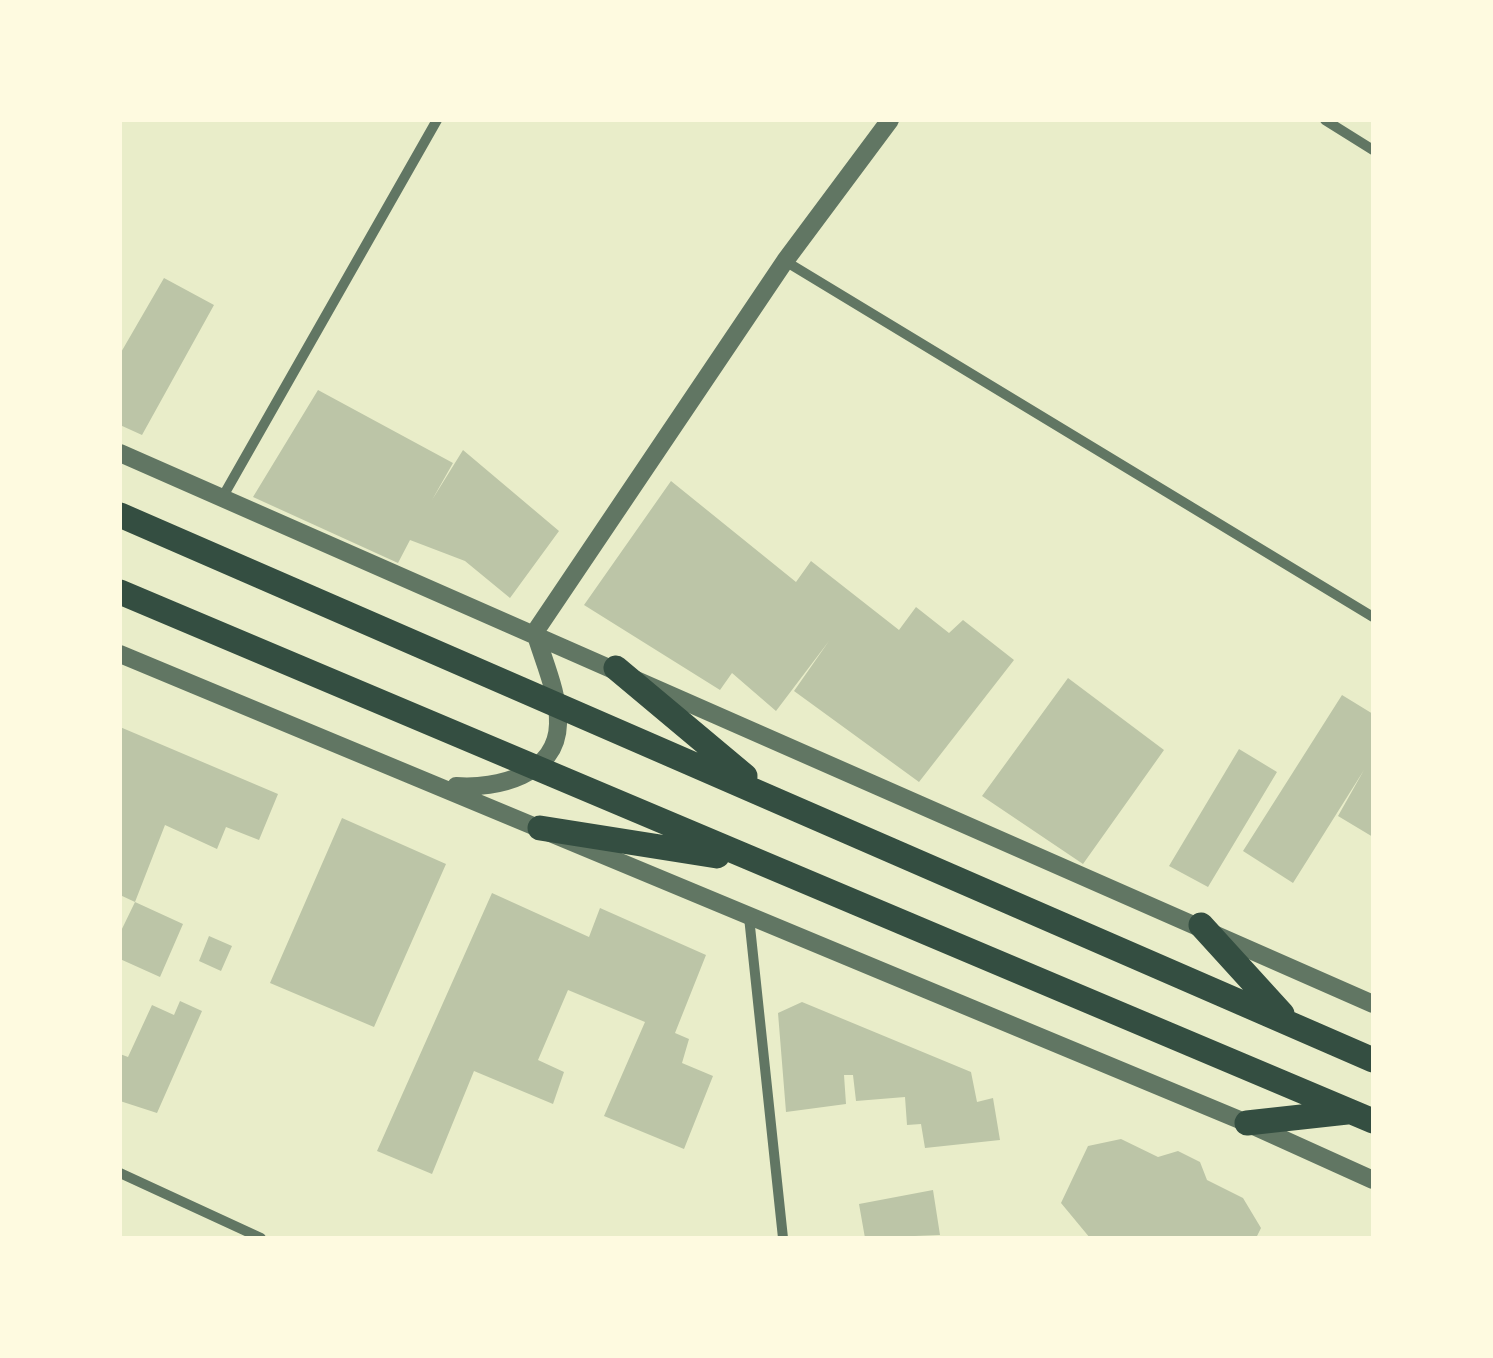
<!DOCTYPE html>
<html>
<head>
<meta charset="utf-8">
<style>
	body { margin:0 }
	#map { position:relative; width:1493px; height:1358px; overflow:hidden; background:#e9edc9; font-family:"Golos Text",sans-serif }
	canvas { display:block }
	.frame { position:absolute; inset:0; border:122px solid #fefae0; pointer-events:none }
</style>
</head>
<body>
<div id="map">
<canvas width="1493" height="1358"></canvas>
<div class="frame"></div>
</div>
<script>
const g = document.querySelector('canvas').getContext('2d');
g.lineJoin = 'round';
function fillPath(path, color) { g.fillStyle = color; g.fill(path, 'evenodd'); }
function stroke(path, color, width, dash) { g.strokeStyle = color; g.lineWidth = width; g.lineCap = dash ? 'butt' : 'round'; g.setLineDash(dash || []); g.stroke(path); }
fillPath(new Path2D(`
	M 164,278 L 214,305 L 142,435 L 120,425 L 120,354 Z
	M 318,390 L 453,463 L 432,500 L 463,450 L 559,531 L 510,598 L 465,561 L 410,540 L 398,563 L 253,497 Z
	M 671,481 L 796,582 L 811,561 L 899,630 L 916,607 L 949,633 L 963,620 L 1014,660 L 919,782 L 794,691 L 829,641 L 776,711 L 732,673 L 720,690 L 584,605 Z
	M 1068,678 L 1164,750 L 1083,864 L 982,796 Z
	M 1342,695 L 1373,714 L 1373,837 L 1338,816 L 1364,770 L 1293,883 L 1243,851 Z
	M 120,727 L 278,794 L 259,840 L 226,827 L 217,849 L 165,825 L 135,902 L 120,895 Z
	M 1239,749 L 1277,772 L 1208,887 L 1169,866 Z
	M 342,818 L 446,864 L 374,1027 L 270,983 Z
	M 492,893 L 589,937 L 600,908 L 706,955 L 675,1033 L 689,1039 L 682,1063 L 713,1076 L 684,1149 L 604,1116 L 645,1022 L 568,990 L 538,1060 L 564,1072 L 553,1104 L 474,1071 L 432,1174 L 377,1151 Z
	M 135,902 L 183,924 L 160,977 L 120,959 L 120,933 Z
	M 209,936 L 232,946 L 221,971 L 199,961 Z
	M 180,1001 L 202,1011 L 157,1113 L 120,1101 L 120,1054 L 128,1057 L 152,1005 L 174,1015 Z
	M 802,1002 L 971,1072 L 977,1102 L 993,1098 L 1000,1140 L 925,1148 L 921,1124 L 907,1125 L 905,1097 L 856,1101 L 853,1075 L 844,1075 L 846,1104 L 786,1112 L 778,1013 Z
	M 1121,1139 L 1158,1157 L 1178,1151 L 1200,1162 L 1207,1180 L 1243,1198 L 1261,1228 L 1256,1238 L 1090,1238 L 1061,1203 L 1088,1146 Z
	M 933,1190 L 940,1235 L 865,1238 L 859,1204 Z`), '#bcc5a7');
stroke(new Path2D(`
	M 1325,120 L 1373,150
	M 785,261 L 1373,617
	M 222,498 L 437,120
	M 749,917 L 783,1238
	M 120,1173 L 261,1238`), '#617663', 10);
stroke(new Path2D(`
	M 120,453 L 1373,1004
	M 535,632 L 785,261 L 890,120
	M 120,654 L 1247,1123 L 1373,1180
	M 456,786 C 497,789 557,775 558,724 C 559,694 543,660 535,632`), '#617663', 18);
stroke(new Path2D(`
	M 120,515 L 1373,1060
	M 120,592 L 1373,1121
	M 616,668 L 745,776
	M 540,828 L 717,856
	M 1201,925 L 1282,1014
	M 1247,1123 L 1347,1112`), '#344e41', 25);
</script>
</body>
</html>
